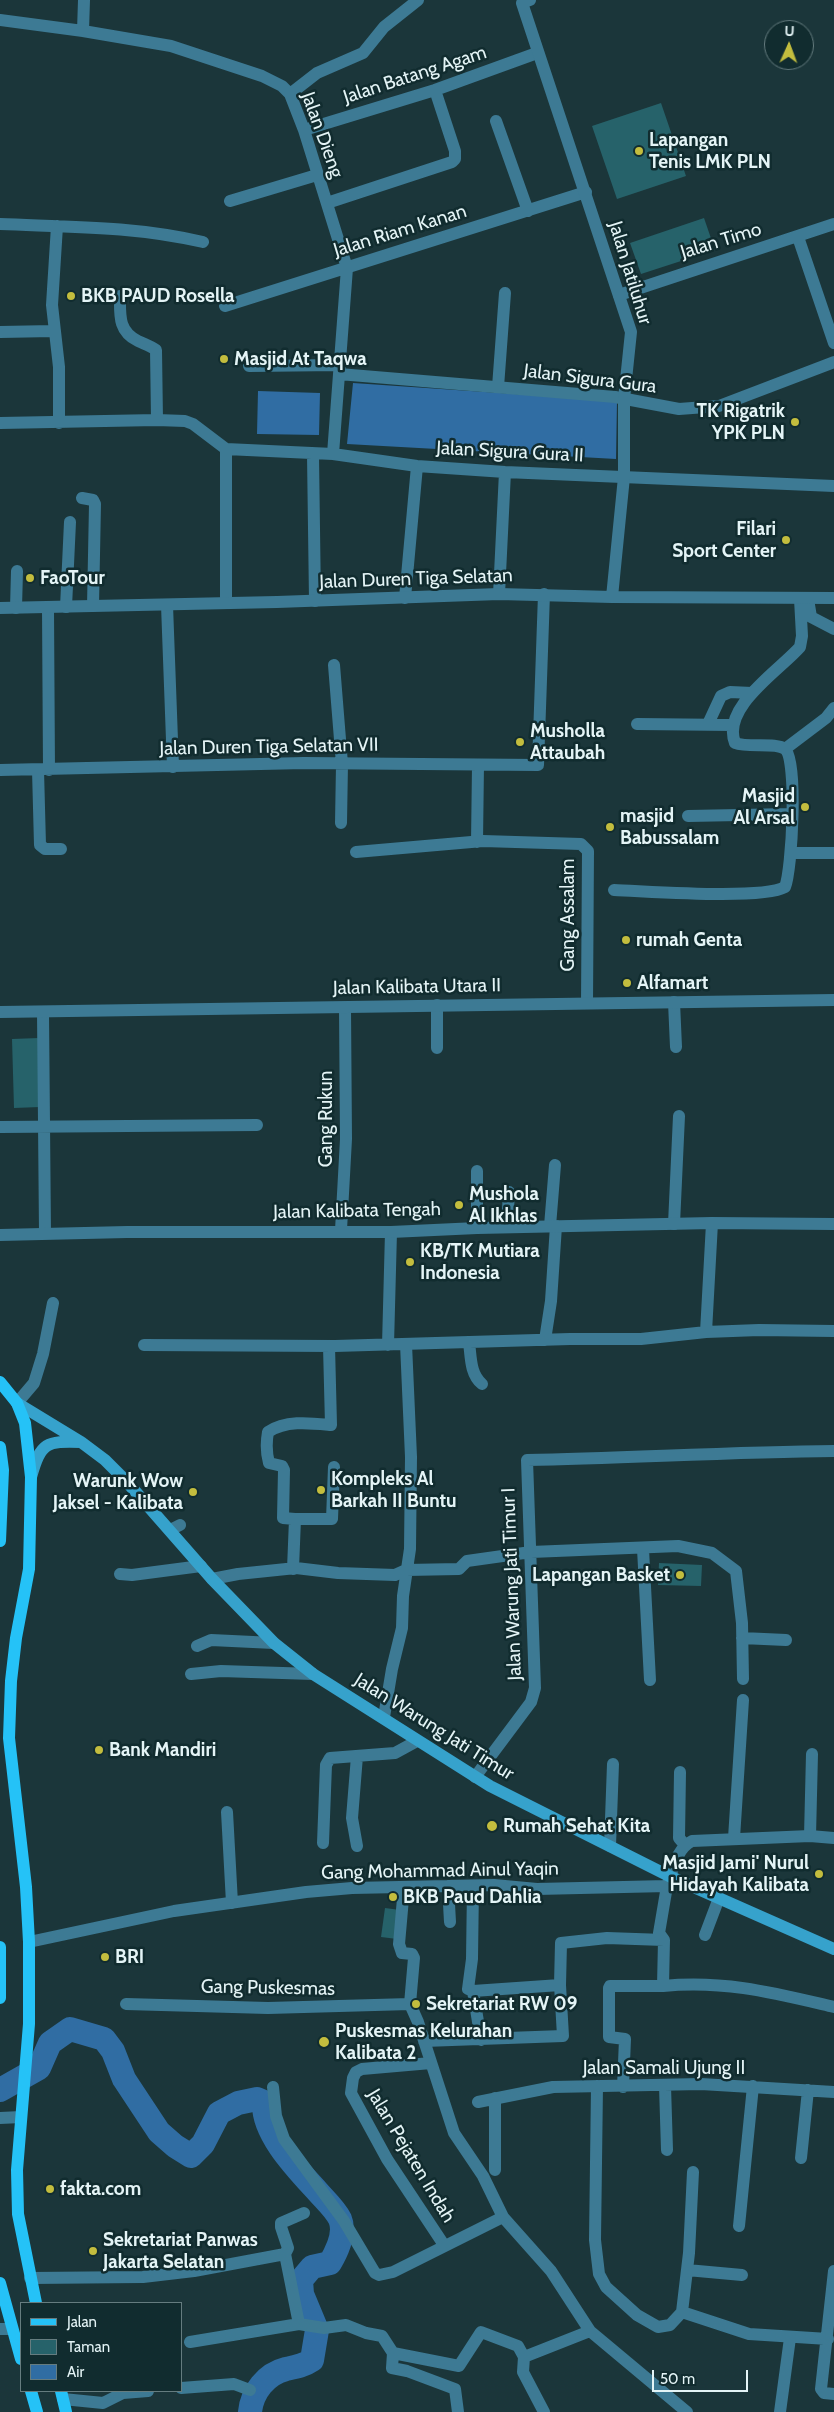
<!DOCTYPE html>
<html>
<head>
<meta charset="utf-8">
<style>
	body { margin:0 }
	#map { position:relative; width:834px; height:2412px; overflow:hidden; background:#1b363a; font-family:Cabin,sans-serif }
	canvas { display:block }
	.legend { position:absolute; left:20px; top:2302px; width:162px; height:90px; box-sizing:border-box; background:#112c2f; border:1px solid #657c7f; margin:0; padding:6px 9px; list-style:none; font-size:15px; color:#e4f4f6 }
	.legend li { display:flex; align-items:center; gap:10px; height:25px }
	.legend b { width:25px; border:1px solid #657c7f }
	.north { position:absolute; left:764px; top:20px; width:50px; height:50px; box-sizing:border-box; background:#112c2f; border:1px solid #657c7f; border-radius:50%; rotate:2deg; font-size:14px; font-weight:700; line-height:20px; text-align:center; color:#e4f4f6 }
	.north::after { content:''; display:block; margin:auto; width:18px; height:22px; background:#c3bd3e; clip-path:polygon(50% 0,100% 100%,50% 72%,0 100%) }
	.scale { position:absolute; left:652px; top:2370px; width:96px; height:22px; box-sizing:border-box; border:2px solid #e4f4f6; border-top:0; padding-left:6px; font-size:15px; line-height:18px; white-space:nowrap; color:#e4f4f6; -webkit-text-stroke:4px #112c2f; paint-order:stroke }
</style>
</head>
<body>
<div id="map">
<canvas width="834" height="2412"></canvas>
<ul class="legend">
<li><b style="height:6px;background:#25c2f7"></b>Jalan</li>
<li><b style="height:14px;background:#26626a"></b>Taman</li>
<li><b style="height:14px;background:#306da3"></b>Air</li>
</ul>
<div class="north">U</div>
<div class="scale">50 m</div>
</div>
<script>
const g = document.querySelector('canvas').getContext('2d');
g.lineJoin = 'round';
function fillPath(path, color) { g.fillStyle = color; g.fill(path, 'evenodd'); }
function stroke(path, color, width, dash) { g.strokeStyle = color; g.lineWidth = width; g.lineCap = dash ? 'butt' : 'round'; g.setLineDash(dash || []); g.stroke(path); }
function label(font, color, halo, rows, align = 'center') {
  g.font = font + ' Cabin,sans-serif'; g.lineWidth = 5; g.setLineDash([]); g.textBaseline = 'middle'; g.strokeStyle = halo; g.fillStyle = color; for (const [text, x, y, turn = 0] of rows) {
    g.save(); g.translate(x, y); g.rotate((+turn || 0) * Math.PI / 180); g.textAlign = isNaN(turn) ? turn : align; if (halo) g.strokeText(text, 0, 0); g.fillText(text, 0, 0); g.restore();
  }
}
fillPath(new Path2D(`
	M 661,103 L 686,176 L 617,199 L 592,126 Z
	M 704,218 L 715,250 L 641,274 L 630,243 Z
	M 39,1038 L 40,1107 L 14,1108 L 12,1039 Z
	M 659,1563 L 702,1565 L 701,1586 L 658,1585 Z
	M 385,1908 L 400,1910 L 397,1939 L 381,1937 Z`), '#26626a');
fillPath(new Path2D(`
	M 353,383 L 617,401 L 616,459 L 347,444 Z
	M 258,391 L 320,393 L 319,435 L 257,434 Z`), '#306da3');
stroke(new Path2D(`
	M 0,2090 L 39,2068 L 50,2043 L 70,2029 L 104,2039 L 113,2051 L 124,2079 L 159,2132 L 175,2146 L 191,2156 L 203,2144 L 219,2113 L 238,2103 L 257,2099 L 264,2102 C 262,2134 298,2170 318,2192 C 325,2200 335,2209 340,2219 C 346,2233 337,2251 330,2263 L 312,2267 L 301,2280 L 302,2294 L 317,2330 L 312,2360 C 303,2366 296,2367 286,2369 C 266,2374 252,2392 250,2412`), '#306da3', 24);
stroke(new Path2D(`
	M 0,20 L 83,31 L 171,46 L 262,76 L 282,86 L 290,94 L 304,130 L 347,268 L 333,454
	M 83,31 L 84,0
	M 290,94 L 317,73 L 363,53 L 384,27 L 418,0
	M 496,121 L 528,211
	M 304,130 L 435,90 L 537,53
	M 230,201 L 317,175
	M 327,203 L 452,162 L 455,159 L 455,151 L 435,90
	M 0,224 C 70,227 134,226 203,242
	M 57,226 L 52,305 L 59,367 L 59,423
	M 798,237 L 834,343
	M 619,295 L 834,224
	M 120,296 C 120,315 118,331 138,341 C 144,344 151,346 156,350 L 157,420
	M 225,306 L 586,192
	M 0,332 L 53,331
	M 249,366 L 339,365
	M 339,374 L 615,397 L 679,409 L 719,406 L 834,362
	M 498,387 L 505,293
	M 0,423 L 157,420 L 185,421 L 193,424 L 226,449 L 333,454 L 417,466 L 505,472 L 834,486
	M 226,449 L 226,602
	M 313,455 L 315,601
	M 82,498 L 93,500 L 95,504 L 93,606
	M 499,594 L 505,472
	M 405,598 L 417,466
	M 808,599 L 811,617 L 834,629
	M 167,605 L 173,767
	M 66,607 L 70,522
	M 16,608 L 17,571
	M 48,609 L 49,770
	M 334,665 L 342,764 L 341,823
	M 637,724 L 733,725
	M 708,724 L 721,696 L 730,692 L 752,693
	M 785,749 L 826,718 L 834,708
	M 0,770 L 304,763 L 538,765 L 544,594
	M 38,770 L 40,845 L 45,849 L 61,849
	M 688,816 L 791,814
	M 477,842 L 478,765
	M 356,852 L 483,841 L 581,844 L 588,851 L 587,1003
	M 792,853 L 834,853
	M 614,890 C 647,891 762,900 785,887 C 792,870 798,760 785,749 C 776,742 748,748 735,743 C 721,707 780,670 800,647 L 802,636 L 800,599
	M 674,1002 L 676,1047
	M 43,1013 L 45,1233
	M 437,1048 L 437,1005
	M 0,1127 L 257,1125
	M 477,1171 L 477,1228
	M 674,1224 L 679,1116
	M 550,1226 L 555,1165
	M 507,1227 L 509,1192
	M 341,1230 L 346,1139 L 345,1008
	M 706,1332 L 712,1223
	M 545,1340 L 551,1301 L 556,1226
	M 469,1342 C 471,1357 470,1374 482,1384
	M 144,1345 L 335,1346 L 570,1339 L 641,1339 L 706,1332 L 759,1330 L 834,1331
	M 388,1345 L 391,1232
	M 17,1403 L 34,1383 L 43,1354 L 53,1303
	M 295,1519 L 332,1519 L 334,1467
	M 170,1530 L 180,1525
	M 643,1549 L 650,1680
	M 293,1569 L 295,1519 L 283,1518 L 284,1470 L 282,1466 L 269,1463 C 266,1452 266,1443 268,1432 C 286,1420 310,1423 331,1425 L 329,1346
	M 120,1574 L 132,1575 L 201,1566
	M 212,1579 L 238,1574 L 296,1568 L 338,1573 L 395,1575 L 406,1570 L 459,1569 L 467,1561 L 531,1552 L 678,1546 L 712,1553 L 736,1571 L 742,1623 L 743,1679
	M 742,1638 L 786,1640
	M 197,1646 L 211,1640 L 274,1643
	M 191,1674 L 221,1671 L 313,1674
	M 384,1717 L 392,1669 L 402,1628 L 403,1596 L 410,1549 L 411,1457 L 406,1344
	M 680,1772 L 679,1838 L 685,1845
	M 475,1777 L 531,1702 L 535,1688 L 527,1460 C 629,1458 732,1452 834,1451
	M 227,1812 L 232,1903
	M 810,1836 L 812,1754
	M 734,1838 L 743,1700
	M 323,1843 L 326,1765 L 330,1758 L 395,1753 L 417,1741
	M 357,1846 L 352,1818 L 357,1756
	M 610,1846 L 613,1764
	M 448,1886 L 450,1922
	M 473,1886 L 472,1959 L 468,1989 L 473,1991 L 481,2040
	M 404,1887 L 399,1944 L 402,1953 L 412,1954 L 414,1958 L 410,2004 L 418,2022 L 454,2133 L 483,2176 L 503,2217 L 551,2271 L 590,2331 L 687,2412
	M 705,1935 L 719,1898
	M 29,1942 L 174,1911 L 306,1892 L 352,1888 L 448,1886 L 494,1885 L 537,1889 L 667,1886 C 673,1870 676,1849 692,1841 L 810,1836 L 834,1838
	M 663,1986 C 725,1980 774,1993 834,2007
	M 473,1991 L 560,1985
	M 126,2004 L 268,2008 L 410,2004
	M 424,2041 L 563,2036 L 560,1985 L 561,1943 L 607,1938 L 664,1940 L 659,1933 L 667,1886
	M 431,2063 L 362,2069 L 356,2072 L 353,2078 L 351,2093 L 387,2159 L 444,2245
	M 597,2086 L 595,2240 L 599,2274 L 606,2287 L 637,2315 L 658,2327 L 670,2325 L 682,2312 L 689,2253 L 693,2172
	M 665,2086 L 667,2150
	M 273,2087 L 276,2116 L 284,2139 L 344,2221 L 375,2273 L 379,2275 L 393,2272 L 503,2217
	M 623,2087 L 625,2039 L 609,2037 L 609,1988 L 610,1986 L 663,1986 L 664,1940
	M 478,2102 L 553,2087 L 701,2084 L 834,2092
	M 0,2118 L 21,2117
	M 801,2158 L 808,2090
	M 495,2170 L 495,2098
	M 739,2226 L 753,2086
	M 687,2270 L 742,2275
	M 834,2271 L 821,2389 L 824,2393 L 834,2394
	M 30,2278 L 143,2277 L 194,2271 L 285,2254 L 288,2248 L 281,2227 L 281,2223 L 304,2213
	M 682,2312 L 749,2334 L 828,2339
	M 299,2324 L 324,2328 L 346,2325 L 366,2333 L 382,2336 L 393,2353 L 459,2366 L 481,2332 L 518,2346 L 524,2357
	M 0,2329 L 12,2329
	M 190,2342 L 299,2324 L 285,2254
	M 393,2353 L 392,2368 L 407,2371 L 455,2389 L 458,2412
	M 181,2388 L 234,2384 L 250,2390
	M 63,2399 L 103,2403 L 123,2393 L 148,2391
	M 544,2412 L 523,2372 L 524,2357 L 590,2331
	M 780,2412 L 790,2338`), '#3d7a94', 12);
stroke(new Path2D(`
	M 530,0 L 522,3 L 631,332 L 624,399 L 624,477 L 612,597
	M 0,608 L 277,602 L 499,594 L 612,597 L 834,598
	M 0,1012 L 834,1000
	M 0,1235 L 127,1232 L 391,1232 L 477,1228 L 712,1223 L 834,1224`), '#3d7a94', 12);
stroke(new Path2D(`
	M 17,1403 L 81,1442 L 105,1460 L 127,1482 L 212,1579 L 274,1643 L 313,1674 L 490,1786 L 671,1877 L 834,1949
	M 31,1477 C 41,1442 46,1441 81,1442`), '#36a2cc', 12);
stroke(new Path2D(`
	M 0,1382 L 17,1403 L 25,1423 L 31,1477 L 29,1569 L 16,1638 L 11,1681 L 9,1738 L 26,1887 L 29,1942 L 29,2024 L 17,2170 L 18,2214 L 36,2303
	M 0,1447 L 3,1470 L 0,1541
	M 0,1947 L 0,1998
	M 0,2283 L 21,2359
	M 31,2391 L 37,2412
	M 61,2391 L 66,2412`), '#25c2f7', 12);
for (const [x, y, r, color] of [
	[639,151,5,"#c3bd3e"],
	[71,296,5,"#c3bd3e"],
	[224,359,5,"#c3bd3e"],
	[795,422,5,"#c3bd3e"],
	[786,540,5,"#c3bd3e"],
	[30,578,5,"#c3bd3e"],
	[520,742,5,"#c3bd3e"],
	[805,807,5,"#c3bd3e"],
	[610,827,5,"#c3bd3e"],
	[626,940,5,"#c3bd3e"],
	[627,983,5,"#c3bd3e"],
	[459,1205,5,"#c3bd3e"],
	[410,1262,5,"#c3bd3e"],
	[321,1490,5,"#c3bd3e"],
	[193,1492,5,"#c3bd3e"],
	[680,1575,5,"#c3bd3e"],
	[99,1750,5,"#c3bd3e"],
	[492,1826,6,"#c3bd3e"],
	[819,1874,5,"#c3bd3e"],
	[393,1897,5,"#c3bd3e"],
	[105,1957,5,"#c3bd3e"],
	[416,2004,5,"#c3bd3e"],
	[324,2042,6,"#c3bd3e"],
	[50,2189,5,"#c3bd3e"],
	[93,2251,5,"#c3bd3e"]
]) { const dot = new Path2D(); dot.arc(x, y, r, 0, 2 * Math.PI); g.fillStyle = color; g.fill(dot); stroke(dot, '#112c2f', 2); }
label('19px', '#e4f4f6', '#112c2f', [
	["Jalan Batang Agam",415,75,-18],
	["Jalan Dieng",322,135,70],
	["Jalan Riam Kanan",400,231,-17],
	["Jalan Timo",721,241,-17],
	["Jalan Jatiluhur",630,273,73],
	["Jalan Sigura Gura",590,379,7],
	["Jalan Sigura Gura II",510,452,3],
	["Jalan Duren Tiga Selatan",416,579,-2],
	["Jalan Duren Tiga Selatan VII",269,747,-1],
	["Gang Assalam",568,915,-90],
	["Jalan Kalibata Utara II",417,987,-1],
	["Gang Rukun",326,1119,-90],
	["Jalan Kalibata Tengah",357,1211,-1],
	["Jalan Warung Jati Timur I",512,1584,-92],
	["Jalan Warung Jati Timur",434,1727,32],
	["Gang Mohammad Ainul Yaqin",440,1871,-1],
	["Gang Puskesmas",268,1988,1],
	["Jalan Samali Ujung II",664,2068],
	["Jalan Pejaten Indah",411,2156,59]
]);
label('bold 19px', '#e4f4f6', '#112c2f', [
	["Lapangan",649,140],
	["Tenis LMK PLN",649,162],
	["BKB PAUD Rosella",81,296],
	["Masjid At Taqwa",234,359],
	["TK Rigatrik",785,411,"right"],
	["YPK PLN",785,433,"right"],
	["Filari",776,529,"right"],
	["Sport Center",776,551,"right"],
	["FaoTour",40,578],
	["Musholla",530,731],
	["Attaubah",530,753],
	["Masjid",795,796,"right"],
	["Al Arsal",795,818,"right"],
	["masjid",620,816],
	["Babussalam",620,838],
	["rumah Genta",636,940],
	["Alfamart",637,983],
	["Mushola",469,1194],
	["Al Ikhlas",469,1216],
	["KB/TK Mutiara",420,1251],
	["Indonesia",420,1273],
	["Kompleks Al",331,1479],
	["Barkah II Buntu",331,1501],
	["Warunk Wow",183,1481,"right"],
	["Jaksel - Kalibata",183,1503,"right"],
	["Lapangan Basket",670,1575,"right"],
	["Bank Mandiri",109,1750],
	["Rumah Sehat Kita",503,1826],
	["Masjid Jami' Nurul",809,1863,"right"],
	["Hidayah Kalibata",809,1885,"right"],
	["BKB Paud Dahlia",403,1897],
	["BRI",115,1957],
	["Sekretariat RW 09",426,2004],
	["Puskesmas Kelurahan",335,2031],
	["Kalibata 2",335,2053],
	["fakta.com",60,2189],
	["Sekretariat Panwas",103,2240],
	["Jakarta Selatan",103,2262]
], 'left');
</script>
</body>
</html>
